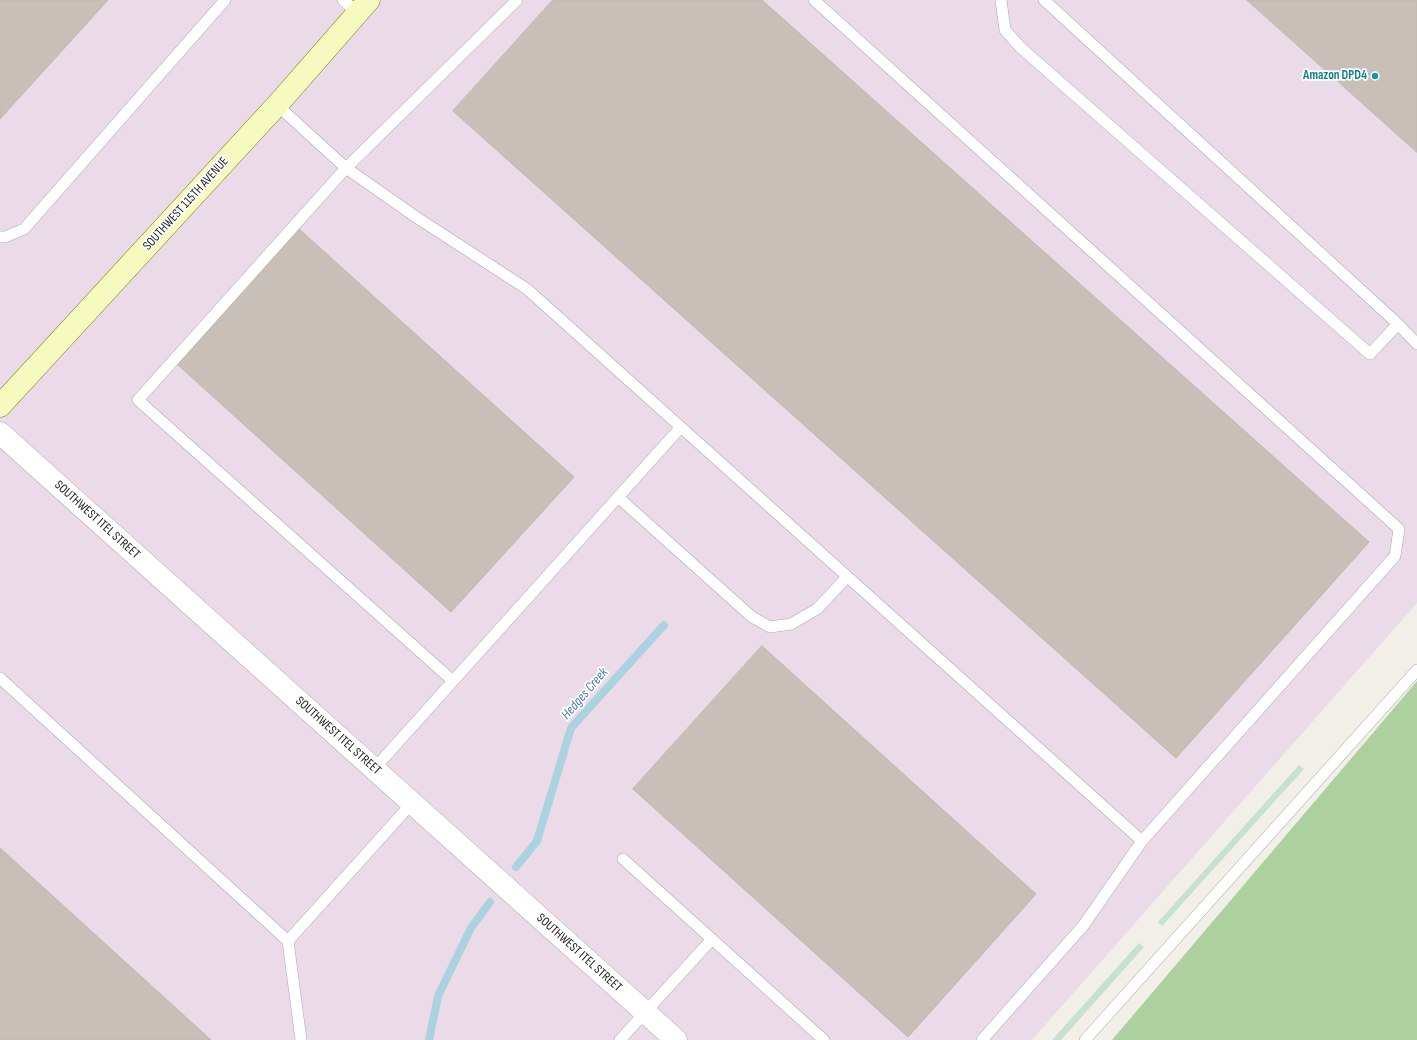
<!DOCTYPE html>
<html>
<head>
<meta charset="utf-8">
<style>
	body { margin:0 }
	canvas { display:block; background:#f2efe9 }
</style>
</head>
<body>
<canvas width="1417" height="1040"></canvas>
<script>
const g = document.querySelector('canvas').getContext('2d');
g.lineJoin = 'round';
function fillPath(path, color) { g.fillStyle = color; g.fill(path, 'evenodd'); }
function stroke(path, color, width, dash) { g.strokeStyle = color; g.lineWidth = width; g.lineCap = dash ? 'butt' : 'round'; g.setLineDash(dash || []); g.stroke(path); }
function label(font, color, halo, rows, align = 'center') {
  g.font = font + ' "Sofia Sans Condensed",sans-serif'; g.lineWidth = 3.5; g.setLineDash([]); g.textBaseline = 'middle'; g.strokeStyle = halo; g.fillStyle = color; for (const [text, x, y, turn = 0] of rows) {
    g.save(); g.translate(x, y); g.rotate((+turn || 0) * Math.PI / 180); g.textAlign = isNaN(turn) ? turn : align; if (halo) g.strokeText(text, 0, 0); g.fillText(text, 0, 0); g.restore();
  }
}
fillPath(new Path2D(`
	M 0,0 L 1417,0 L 1417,603 L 1032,1040 L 0,1040 Z`), '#ebdbe8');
fillPath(new Path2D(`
	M 1417,681 L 1417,1040 L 1112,1040 Z`), '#add19e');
fillPath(new Path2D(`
	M 1299,765 L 1304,769 L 1162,926 L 1158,922 Z
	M 1139,943 L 1144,947 L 1061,1040 L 1052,1040 Z`), '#c6e0d4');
stroke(new Path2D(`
	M 516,867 L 537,841 L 571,728 L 664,625
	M 429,1040 L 438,996 L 471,928 L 490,902`), '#aad3df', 8);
const building = new Path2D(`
	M 0,0 L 108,0 L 0,119 Z
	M 553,0 L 762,0 L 1369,542 L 1176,758 L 453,111 Z
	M 1247,0 L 1417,0 L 1417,152 Z
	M 299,229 L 574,477 L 451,612 L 177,364 Z
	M 762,646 L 1036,894 L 908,1037 L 633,789 Z
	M 0,848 L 211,1040 L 0,1040 Z`);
fillPath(building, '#c7bfb8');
stroke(building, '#c4b6ab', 1);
const lane = new Path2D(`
	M 343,0 L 358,13
	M 814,0 L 1399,529 L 1395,556 L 1142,841
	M 1001,0 L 1005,30 L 1020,47 L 1370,354 L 1398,324 L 1417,344
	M 1044,0 L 1398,324
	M 277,105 L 346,168 L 517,0
	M 0,237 L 5,237 L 24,229 L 225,0
	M 618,497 L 752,617 L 770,627 L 791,624 L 817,609 L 847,577
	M 0,678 L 288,941 L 301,1040
	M 453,681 L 138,400 L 346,168 L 416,217 L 527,289 L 1142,841 L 1083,926 L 982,1040
	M 374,769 L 681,427
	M 623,859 L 824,1040
	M 288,941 L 412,803
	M 620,1040 L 712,939
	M 1085,1040 L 1417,670`);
const street = new Path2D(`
	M 0,433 L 676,1040`);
const secondary = new Path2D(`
	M 0,406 L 277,105 L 369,0`);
stroke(lane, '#a9a9a9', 12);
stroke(street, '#a9a9a9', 23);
stroke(secondary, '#707d05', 23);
stroke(lane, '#fff', 11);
stroke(street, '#fff', 22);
stroke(secondary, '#f7fabf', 22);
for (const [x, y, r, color] of [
	[1375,76,4,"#0f9aa8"]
]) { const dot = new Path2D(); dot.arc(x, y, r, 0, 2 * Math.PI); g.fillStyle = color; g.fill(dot); stroke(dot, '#fff', 1.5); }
label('bold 13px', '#0d838f', '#fff', [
	["Amazon DPD4",1367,76]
], 'right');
label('13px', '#222', '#fff', [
	["SOUTHWEST 115TH AVENUE",186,204,-48],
	["SOUTHWEST ITEL STREET",97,520,42],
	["SOUTHWEST ITEL STREET",338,736,42],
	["SOUTHWEST ITEL STREET",579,953,42]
]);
label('italic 14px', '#4a7aab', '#fff', [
	["Hedges Creek",585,694,-49]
]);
</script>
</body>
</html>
